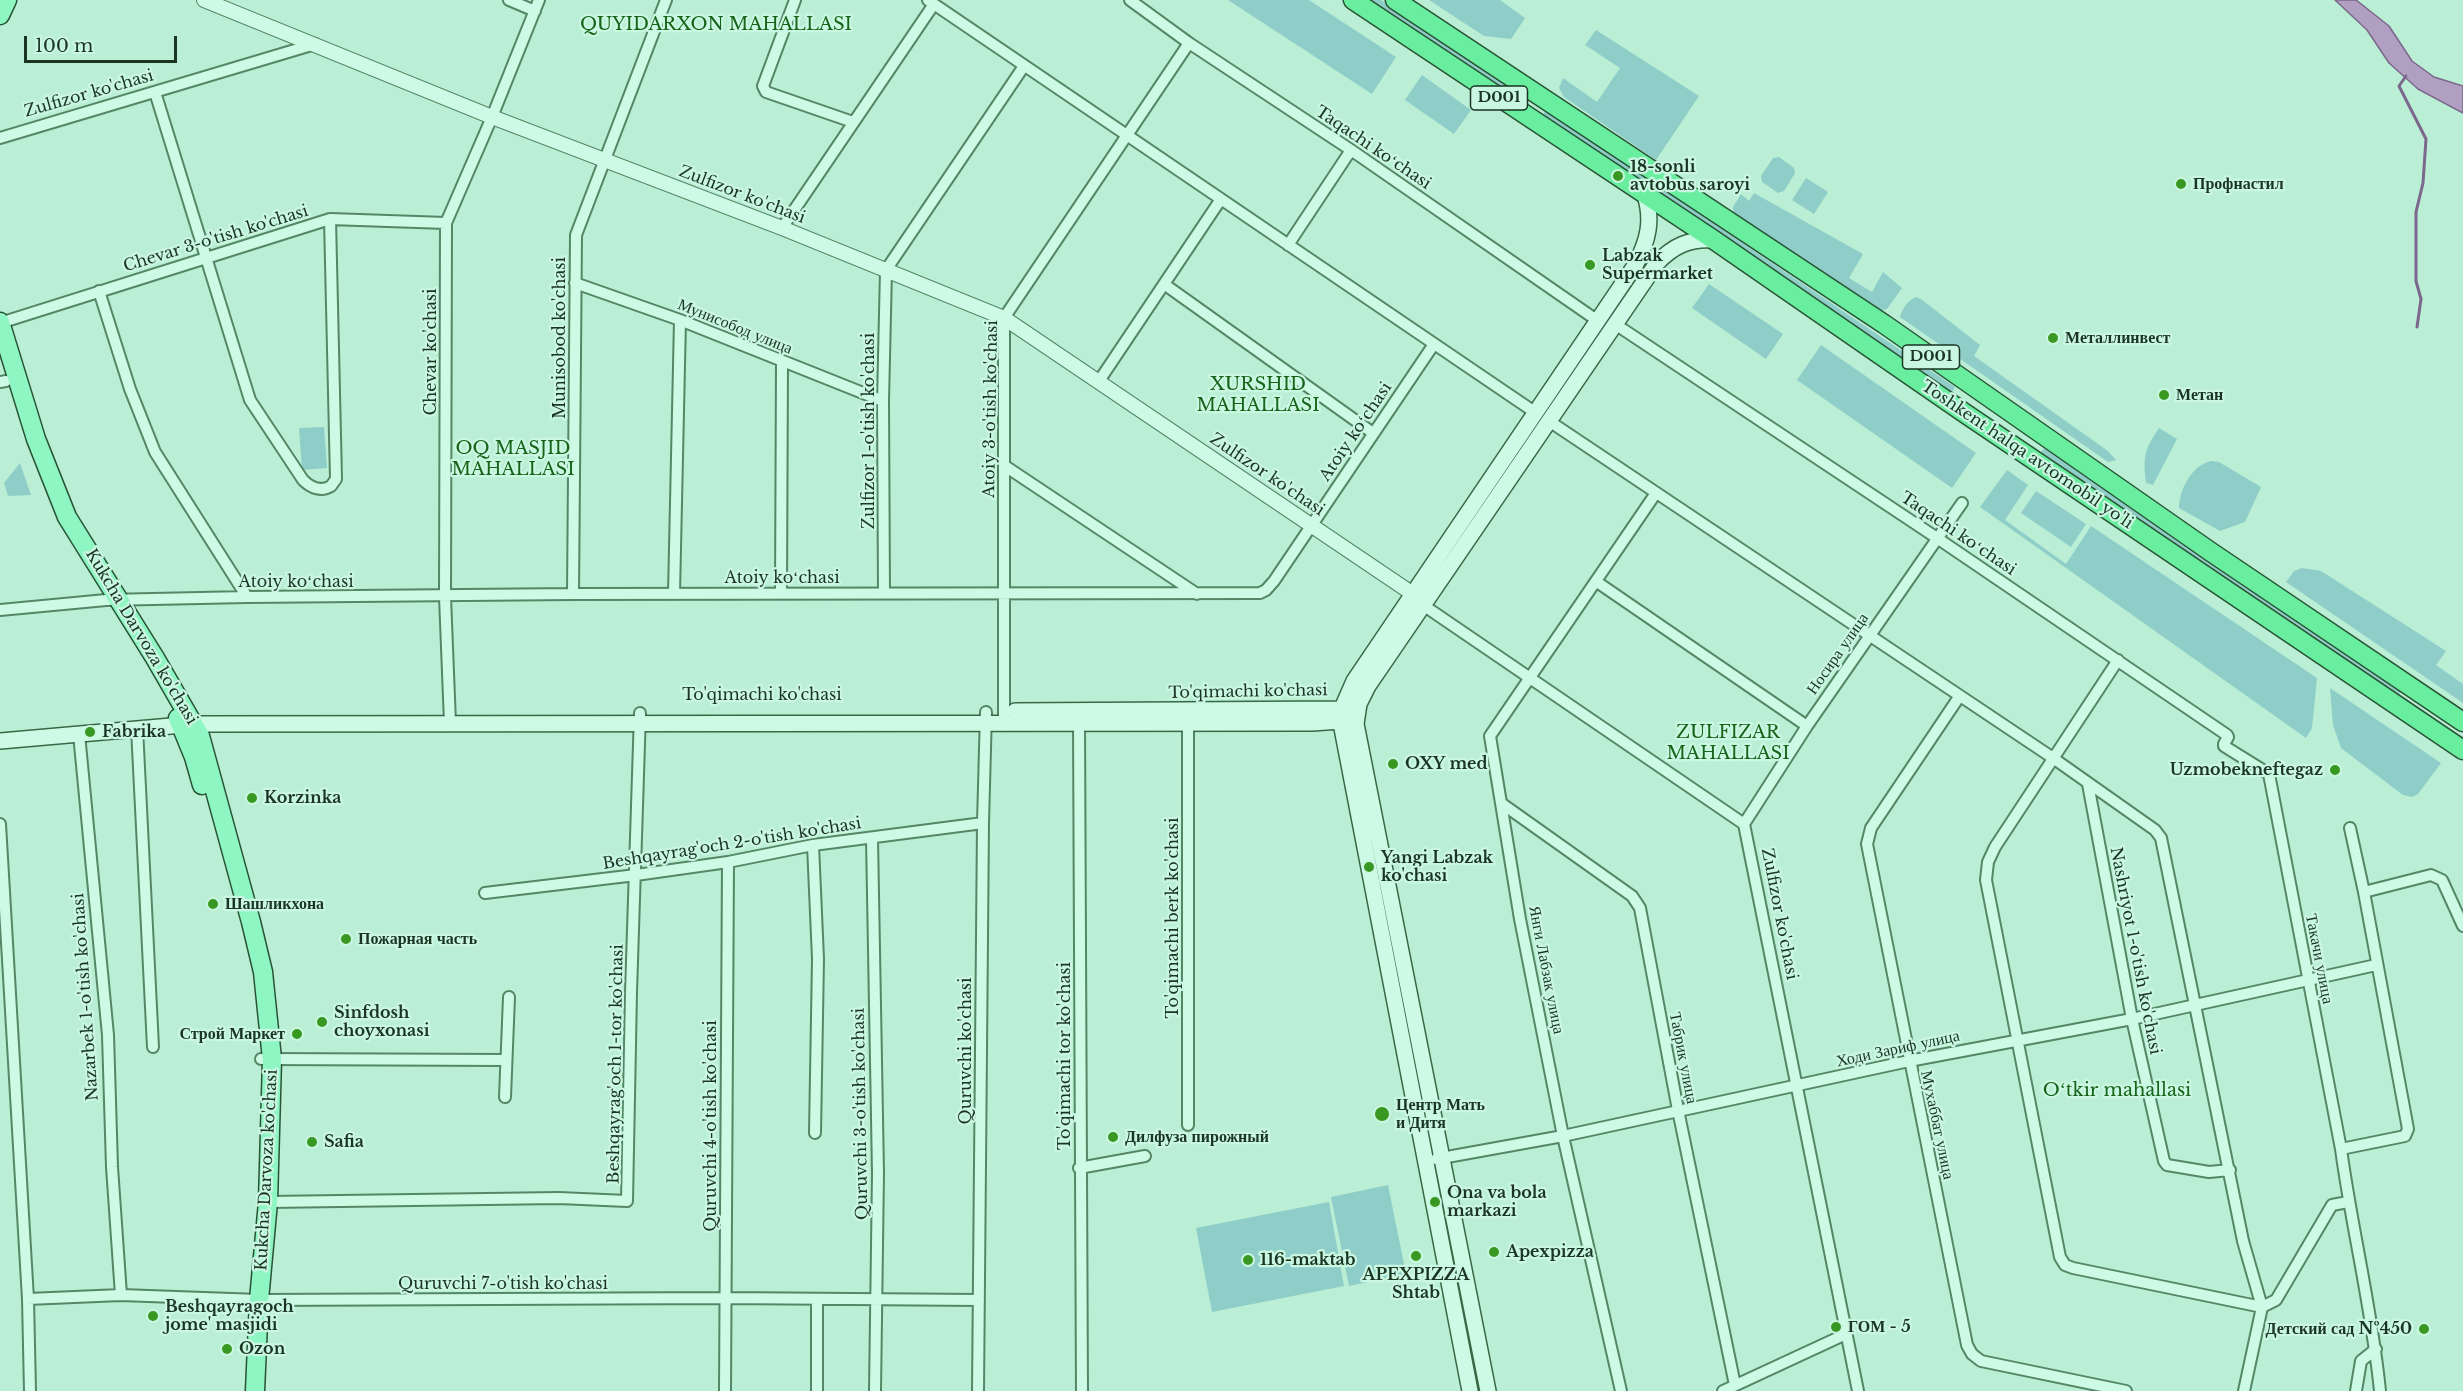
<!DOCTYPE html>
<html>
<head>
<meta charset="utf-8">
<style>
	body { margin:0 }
	#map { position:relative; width:2463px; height:1391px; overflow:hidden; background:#baefd5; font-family:"Libre Baskerville",serif }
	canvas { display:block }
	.scale { position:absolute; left:24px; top:36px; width:153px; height:27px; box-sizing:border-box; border:3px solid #1a3522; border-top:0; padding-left:8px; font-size:18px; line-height:21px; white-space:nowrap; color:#1a3522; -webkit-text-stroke:4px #caf7e1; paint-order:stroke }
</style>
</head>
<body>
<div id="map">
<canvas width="2463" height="1391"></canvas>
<div class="scale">100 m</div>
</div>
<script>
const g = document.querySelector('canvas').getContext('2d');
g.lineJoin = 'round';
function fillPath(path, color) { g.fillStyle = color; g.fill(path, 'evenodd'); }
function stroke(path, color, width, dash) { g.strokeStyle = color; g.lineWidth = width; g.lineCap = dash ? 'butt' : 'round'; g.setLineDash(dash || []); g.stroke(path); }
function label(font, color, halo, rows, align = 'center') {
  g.font = font + ' "Libre Baskerville",serif'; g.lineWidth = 4.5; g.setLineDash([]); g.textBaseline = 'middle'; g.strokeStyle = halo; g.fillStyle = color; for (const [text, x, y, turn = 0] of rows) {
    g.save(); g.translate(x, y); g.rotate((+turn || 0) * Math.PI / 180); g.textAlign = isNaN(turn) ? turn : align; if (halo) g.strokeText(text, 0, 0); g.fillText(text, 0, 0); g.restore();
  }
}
fillPath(new Path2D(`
	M 1228,0 L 1309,0 L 1396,57 L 1372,94 Z
	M 1371,0 L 1381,0 L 1513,88 L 1510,92 Z
	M 1429,0 L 1500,0 L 1525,18 L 1511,39 L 1484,36 Z
	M 1596,30 L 1699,96 L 1656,160 L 1564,97 L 1559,88 L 1563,78 L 1597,102 L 1620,68 L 1585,45 Z
	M 1422,75 L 1471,110 L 1454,134 L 1405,100 Z
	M 1546,110 L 1955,387 L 1952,392 L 1543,115 Z
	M 1779,157 L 1794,168 L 1795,173 L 1784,191 L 1778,193 L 1762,182 L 1761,176 L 1773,158 Z
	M 1806,178 L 1828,192 L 1814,214 L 1792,200 Z
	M 1754,193 L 1863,254 L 1849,278 L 1872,292 L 1883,272 L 1902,288 L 1887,309 L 1877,312 L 1734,217 L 1733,207 L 1741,194 L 1749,201 Z
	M 1709,284 L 1783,334 L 1766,359 L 1692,308 Z
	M 1916,297 L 1921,299 L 1980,345 L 1974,356 L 2108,451 L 2116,460 L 2108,462 L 1900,317 C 1902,309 1908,300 1916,297 Z
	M 1821,345 L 1976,453 L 1952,488 L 1797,380 Z
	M 324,427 L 327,468 L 302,470 L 299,428 Z
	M 2159,428 L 2177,439 L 2153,485 L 2146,483 C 2143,457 2144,450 2159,428 Z
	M 2045,447 L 2403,689 L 2399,694 L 2041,452 Z
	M 2212,461 L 2219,462 L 2261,487 L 2245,522 L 2220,531 L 2179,508 C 2179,490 2192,464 2212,461 Z
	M 20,463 L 31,495 L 8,496 L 4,483 Z
	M 2007,470 L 2028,485 L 2005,520 L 2066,564 L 2091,526 L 2317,678 L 2312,728 L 2306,738 L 1980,507 Z
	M 2036,491 L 2086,524 L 2071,547 L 2021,513 Z
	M 2302,568 L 2321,571 L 2446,651 L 2436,665 L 2463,684 L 2463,703 L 2286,582 L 2294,571 Z
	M 2330,688 L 2441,763 L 2418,794 L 2412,797 L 2403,795 L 2341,748 L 2333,725 Z
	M 1388,1185 L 1406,1274 L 1349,1286 L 1331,1197 Z
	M 1329,1202 L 1344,1286 L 1212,1312 L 1196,1228 Z`), '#8ecdc8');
const water = new Path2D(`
	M 2335,0 L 2356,0 L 2389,26 L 2412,61 L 2434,77 L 2463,86 L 2463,113 L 2418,89 L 2389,63 L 2367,30 Z`);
fillPath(water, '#b09fc0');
stroke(water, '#7c678d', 1.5);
stroke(new Path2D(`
	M 2406,76 L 2399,86 L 2426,139 L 2423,183 L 2416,212 L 2416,281 L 2421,299 L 2417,327`), '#7c678d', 3);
const minor = new Path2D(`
	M 509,0 L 535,11
	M 795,0 L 763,86 L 766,92 L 853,122
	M 928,0 L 1536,413
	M 1130,0 L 1189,43 L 1351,150 L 1598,321
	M 155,92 L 250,400 L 303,480 C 311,488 321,492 331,486 L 336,479 L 330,219
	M 0,138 L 315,44
	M 782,228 L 934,4
	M 1288,245 L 1351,150
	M 575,283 L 680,320 L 883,401
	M 1164,284 L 1373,433
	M 99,291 L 130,389 L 155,452 L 247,597
	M 0,323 L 330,219 L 446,223
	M 1615,324 L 1937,538 L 2227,735 L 2228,737 L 2224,744 L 2224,746 L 2269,774 L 2341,1149 C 2352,1230 2372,1309 2380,1391
	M 1099,381 L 1221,199
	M 0,382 L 6,381
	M 1549,421 L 2053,758 L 2155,830 L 2161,838 L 2243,1241 L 2262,1307 L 2073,1268 L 2065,1265 L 2060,1257 L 1986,880 L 1988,862 L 1995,847 L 2118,660
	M 1005,466 L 1197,594
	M 1597,582 L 1807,726
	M 781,593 L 782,362
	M 884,593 L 883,401 L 886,270 L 1024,66
	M 573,594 L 576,235 L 666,0
	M 674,594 L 680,320
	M 1423,605 L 1744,824 L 1858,1391
	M 0,610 L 106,600 L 247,597 L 573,594 L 1260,593 L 1266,590 L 1274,581 L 1434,344
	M 1959,697 L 1871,828 L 1867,844 L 1967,1345 L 1972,1354 L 1981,1361 L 2126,1391
	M 1004,722 L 1004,318 L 1189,43
	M 1079,722 L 1082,1391
	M 450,723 L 445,597 L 446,223 L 492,117 L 539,0
	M 137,728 L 153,1047
	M 79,734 L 108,1035 L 112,1167 L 121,1295
	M 2088,784 L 2132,1019 L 2164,1161 L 2167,1165 L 2209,1172 L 2230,1170
	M 1501,803 L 1632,896 L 1640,908 L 1678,1110 L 1735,1385
	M 0,824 L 28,1299 L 30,1391
	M 1744,824 L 1807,726 L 1962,503
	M 872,838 L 878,1173 L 875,1391
	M 813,845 L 818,959 L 815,1133
	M 2364,892 L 2431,875 L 2442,880 L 2463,926
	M 485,893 L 636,875 L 728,862 L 813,845 L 983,823
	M 261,1059 L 506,1060
	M 505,1097 L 509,997
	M 1188,1125 L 1188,717
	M 2341,1149 L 2405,1136 L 2408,1129 L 2364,892 L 2350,828
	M 1436,1159 L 1563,1136 L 1909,1061 L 2132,1019 L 2376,965
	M 1079,1168 L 1145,1156
	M 268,1202 L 559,1198 L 627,1201 L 631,992 L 640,713
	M 28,1299 L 121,1295 L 259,1300 L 725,1298 L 979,1300
	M 725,1391 L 728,862
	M 817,1391 L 817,1300
	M 978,1391 L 983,823 L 986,712
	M 1621,1391 L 1563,1136 L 1520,919 L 1490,736 L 1656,493
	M 1723,1391 L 1846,1334
	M 2244,1391 L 2262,1307 L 2276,1300 L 2332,1205 L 2348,1202
	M 2356,1391 L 2361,1361 L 2376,1349`);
const tertiary = new Path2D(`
	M 204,0 L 492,117 L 782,228 L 1004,318 L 1413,594`);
const secondary = new Path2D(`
	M 1015,711 L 1342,709 L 1351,712
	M 0,741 L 194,724 L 1312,723 L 1341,721 L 1357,714
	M 1470,1391 L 1341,723 L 1343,706 L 1354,681 L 1636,264 C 1648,240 1653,221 1645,195
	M 1488,1391 L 1356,724 L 1359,704 L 1368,686 L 1657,263 C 1673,246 1690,238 1714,240`);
const primary = new Path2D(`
	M 0,15 L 7,0
	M 0,322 L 36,439 L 67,517 L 155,658 L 200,736 L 251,922 L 263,972 L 272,1059 L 268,1202 L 259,1300 L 255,1391
	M 178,718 L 194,757 L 202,785`);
const trunk = new Path2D(`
	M 1353,0 L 1714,240 L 1963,412 L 2463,750
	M 1395,0 L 1884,324 L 2211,552 L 2463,722`);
stroke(minor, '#548765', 14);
stroke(tertiary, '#548765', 16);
stroke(secondary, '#386846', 18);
stroke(primary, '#295335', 21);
stroke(trunk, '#295335', 21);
stroke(minor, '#cdfae4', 10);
stroke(tertiary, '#cdfae4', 14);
stroke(secondary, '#cdfae4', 15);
stroke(primary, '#8ef6c2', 18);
stroke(trunk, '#69eea0', 18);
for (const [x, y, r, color] of [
	[1618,176,6,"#399822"],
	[2181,184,6,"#399822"],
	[1590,265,6,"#399822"],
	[2053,338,6,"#399822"],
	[2164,395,6,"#399822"],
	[90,732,6,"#399822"],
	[1393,764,6,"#399822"],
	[2335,770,6,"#399822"],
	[252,798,6,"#399822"],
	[1369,867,6,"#399822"],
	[213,904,6,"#399822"],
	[346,939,6,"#399822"],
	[322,1022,6,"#399822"],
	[297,1034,6,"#399822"],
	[1382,1114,8,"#399822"],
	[1113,1137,6,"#399822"],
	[312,1142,6,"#399822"],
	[1435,1202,6,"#399822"],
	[1494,1252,6,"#399822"],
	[1416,1256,6,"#399822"],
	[1248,1260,6,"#399822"],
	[153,1316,6,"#399822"],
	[1836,1327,6,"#399822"],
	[2424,1329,6,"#399822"],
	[227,1349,6,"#399822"]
]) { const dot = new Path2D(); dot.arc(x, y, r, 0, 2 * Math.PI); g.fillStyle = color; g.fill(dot); stroke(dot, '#caf7e1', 2); }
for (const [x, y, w] of [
	[1499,98,57],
	[1931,357,57]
]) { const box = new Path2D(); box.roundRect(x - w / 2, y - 12, w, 24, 4.5); g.fillStyle = '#caf7e1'; g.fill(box); stroke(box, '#1a3522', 1.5); }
label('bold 15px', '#1a3522', null, [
	["D001",1499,98],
	["D001",1931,357]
]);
label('16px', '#1a3522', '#caf7e1', [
	["Zulfizor ko'chasi",89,94,-16],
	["Taqachi koʻchasi",1373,148,34],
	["Zulfizor ko'chasi",742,195,21],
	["Chevar 3-o'tish ko'chasi",216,239,-17],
	["Мунисобод улица",735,327,22],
	["Munisobod ko'chasi",560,338,-90],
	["Chevar ko'chasi",431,352,-90],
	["Atoiy 3-o'tish ko'chasi",991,409,-89],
	["Zulfizor 1-o'tish ko'chasi",869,431,-90],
	["Atoiy koʻchasi",1356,432,-56],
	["Toshkent halqa avtomobil yo'li",2027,455,34],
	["Zulfizor ko'chasi",1267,475,34],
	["Taqachi koʻchasi",1958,534,34],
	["Atoiy koʻchasi",782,578],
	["Atoiy koʻchasi",296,582],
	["Kukcha Darvoza ko'chasi",141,637,59],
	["Носира улица",1838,654,-55],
	["To'qimachi ko'chasi",1248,692,-1],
	["To'qimachi ko'chasi",762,695],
	["Beshqayrag'och 2-o'tish ko'chasi",732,844,-9],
	["Zulfizor ko'chasi",1779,914,79],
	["To'qimachi berk ko'chasi",1173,918,-90],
	["Nashriyot 1-o'tish ko'chasi",2135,951,79],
	["Такачи улица",2319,959,79],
	["Янги Лабзак улица",1546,970,79],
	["Nazarbek 1-o'tish ko'chasi",86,997,-94],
	["Ходи Зариф улица",1898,1049,-12],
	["Quruvchi ko'chasi",966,1051,-90],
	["To'qimachi tor ko'chasi",1065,1056,-90],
	["Табрик улица",1683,1058,79],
	["Beshqayrag'och 1-tor ko'chasi",616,1064,-89],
	["Quruvchi 3-o'tish ko'chasi",861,1114,-91],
	["Мухаббат улица",1937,1125,78],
	["Quruvchi 4-o'tish ko'chasi",711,1126,-90],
	["Kukcha Darvoza ko'chasi",267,1170,-87],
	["Quruvchi 7-o'tish ko'chasi",503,1284]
]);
label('bold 16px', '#1a3522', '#caf7e1', [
	["18-sonli",1630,167],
	["avtobus saroyi",1630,185],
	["Профнастил",2193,184],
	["Labzak",1602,256],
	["Supermarket",1602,274],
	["Металлинвест",2065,338],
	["Метан",2176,395],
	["Fabrika",102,732],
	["OXY med",1405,764],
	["Uzmobekneftegaz",2323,770,"right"],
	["Korzinka",264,798],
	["Yangi Labzak",1381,858],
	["ko'chasi",1381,876],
	["Шашликхона",225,904],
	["Пожарная часть",358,939],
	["Sinfdosh",334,1013],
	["choyxonasi",334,1031],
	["Строй Маркет",285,1034,"right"],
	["Центр Мать",1396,1105],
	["и Дитя",1396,1123],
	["Дилфуза пирожный",1125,1137],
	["Safia",324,1142],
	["Ona va bola",1447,1193],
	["markazi",1447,1211],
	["Apexpizza",1506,1252],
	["116-maktab",1260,1260],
	["APEXPIZZA",1416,1275,"center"],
	["Shtab",1416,1293,"center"],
	["Beshqayragoch",165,1307],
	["jome' masjidi",165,1325],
	["ГОМ - 5",1848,1327],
	["Детский сад №450",2412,1329,"right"],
	["Ozon",239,1349]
], 'left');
label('18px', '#176319', '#caf7e1', [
	["QUYIDARXON MAHALLASI",716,25],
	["XURSHID",1258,385],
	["MAHALLASI",1258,406],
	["OQ MASJID",513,449],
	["MAHALLASI",513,470],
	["ZULFIZAR",1728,733],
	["MAHALLASI",1728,754],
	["Oʻtkir mahallasi",2117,1091]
]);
</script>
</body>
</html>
